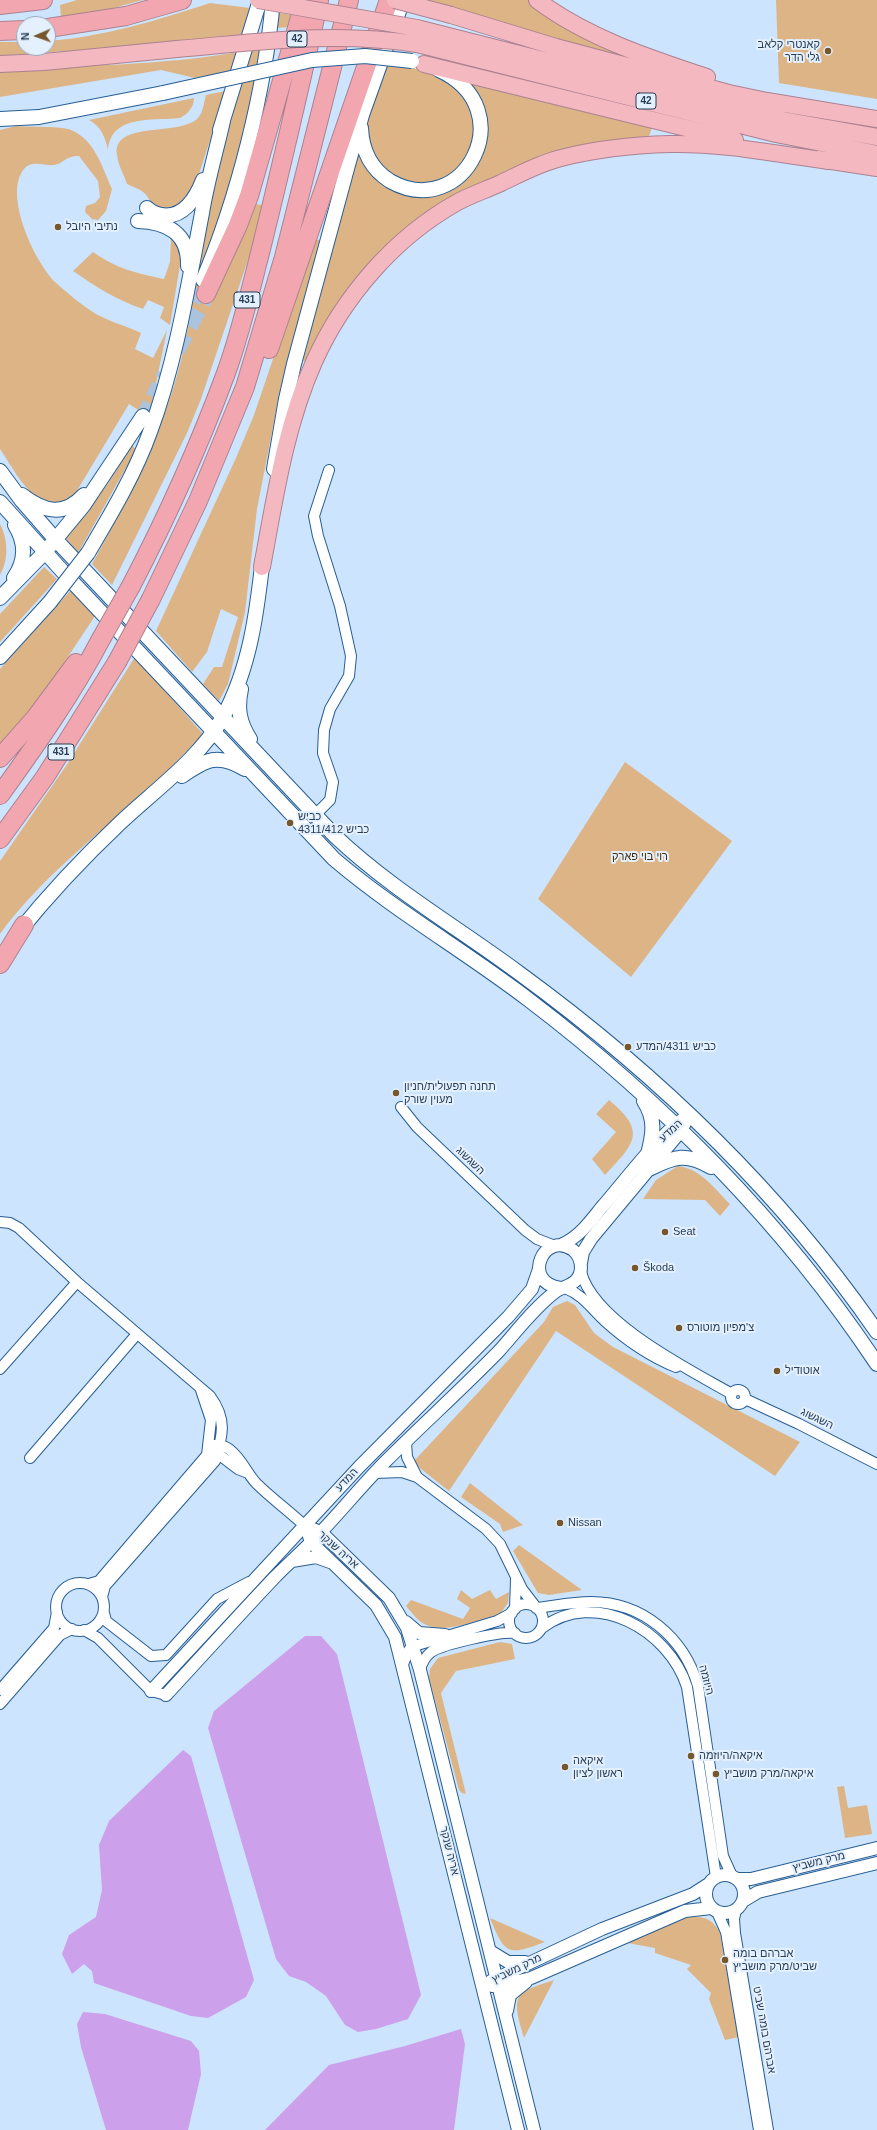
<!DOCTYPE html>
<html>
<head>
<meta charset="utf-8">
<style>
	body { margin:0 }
	#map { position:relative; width:877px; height:2130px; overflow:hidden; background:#cde4fe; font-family:Helvetica,sans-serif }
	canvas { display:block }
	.north { position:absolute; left:16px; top:16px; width:40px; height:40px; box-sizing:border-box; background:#e4f0fd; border:1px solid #98a9bb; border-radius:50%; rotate:268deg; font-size:11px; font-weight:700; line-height:16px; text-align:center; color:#273e58 }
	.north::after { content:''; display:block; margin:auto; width:14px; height:18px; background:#76562c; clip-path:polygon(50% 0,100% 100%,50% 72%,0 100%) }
</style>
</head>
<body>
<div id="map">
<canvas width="877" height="2130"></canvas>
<div class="north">N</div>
</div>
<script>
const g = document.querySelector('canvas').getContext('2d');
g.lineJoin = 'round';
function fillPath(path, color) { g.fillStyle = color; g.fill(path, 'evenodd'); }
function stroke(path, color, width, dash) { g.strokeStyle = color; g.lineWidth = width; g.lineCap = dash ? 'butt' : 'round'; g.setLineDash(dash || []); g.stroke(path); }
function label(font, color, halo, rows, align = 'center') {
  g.font = font + ' Helvetica,Heebo,sans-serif'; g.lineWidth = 4; g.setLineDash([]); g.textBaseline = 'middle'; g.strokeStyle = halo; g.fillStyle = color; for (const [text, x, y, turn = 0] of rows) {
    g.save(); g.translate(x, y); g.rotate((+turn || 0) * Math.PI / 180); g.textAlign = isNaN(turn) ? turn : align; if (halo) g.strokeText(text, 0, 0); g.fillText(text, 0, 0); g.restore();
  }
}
fillPath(new Path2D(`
	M 77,0 L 143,0 L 91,14 L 61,18 L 60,5 Z
	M 421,0 L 528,0 L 537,7 L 625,50 L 622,60 Z
	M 776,0 L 877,0 L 877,99 L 779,83 Z
	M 210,3 L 250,8 L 245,35 L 198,41 L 0,56 L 0,42 L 24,42 L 24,48 L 48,48 L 48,41 C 103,37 158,20 210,3 Z
	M 279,13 L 292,15 L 289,27 L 277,28 Z
	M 255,34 L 262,35 L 250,104 L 229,189 L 198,283 L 198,289 L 254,204 L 263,205 L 252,248 L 201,399 L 187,433 L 112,585 L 92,564 C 123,508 153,451 173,389 C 189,339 194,285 204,233 C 217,165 236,100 255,34 Z
	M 238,52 L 231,71 L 195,78 L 161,70 L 0,97 L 0,70 C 79,65 160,66 238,52 Z
	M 386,66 L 413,68 L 440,77 L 451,83 L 469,102 L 476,133 L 465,162 L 442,181 L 426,185 L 398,179 L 375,161 L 366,133 L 367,116 Z
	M 463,81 L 652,128 L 649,136 L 589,144 L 541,155 L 453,196 L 430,211 L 394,238 L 378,254 L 306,361 L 303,361 L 359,146 L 367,167 L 427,194 L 483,147 Z
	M 226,91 L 198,177 L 187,199 L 168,211 L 151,204 C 146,190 139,190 127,184 C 124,175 118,165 117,155 C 112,120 180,137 198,118 C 203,113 204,102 206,95 Z
	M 194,98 C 194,107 188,114 180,118 C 153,121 111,114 108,150 C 105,137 101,126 89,120 Z
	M 16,126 C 28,127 62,126 71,130 C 95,140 102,167 112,189 L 106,211 L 98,220 L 92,219 L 85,212 L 86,206 L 95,203 L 100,197 L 98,181 L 79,156 C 65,156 63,164 54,165 C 46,166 35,161 27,166 C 0,189 34,261 55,282 C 67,293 83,306 96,314 C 110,322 127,326 141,333 L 135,349 L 153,358 L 167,330 L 149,417 L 129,404 L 75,494 C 72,497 67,502 63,503 C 33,511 14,469 0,449 L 0,130 Z
	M 171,237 L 182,253 L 170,325 L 160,318 L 164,307 L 148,300 L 143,309 C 117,300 96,287 73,271 L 93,252 C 117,269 136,273 164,279 L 170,262 Z
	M 314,238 L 322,242 L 281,386 L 257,509 L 245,612 L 228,684 L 219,701 L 203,684 L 214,667 L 222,667 L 238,617 L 221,609 L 207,652 L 192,672 L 156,631 L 236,458 L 254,415 Z
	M 132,445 L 136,450 L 78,553 L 65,537 L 107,485 Z
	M 0,524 C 8,539 9,560 0,575 Z
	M 44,567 L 57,579 L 0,642 L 0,614 Z
	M 71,590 L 95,616 L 36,705 L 0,747 L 0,669 Z
	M 135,657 L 203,734 C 184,754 165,774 145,792 C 95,837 40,879 0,934 L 0,861 L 66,766 Z
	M 625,762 L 732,841 L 631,977 L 538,899 Z
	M 609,1100 C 648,1132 634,1144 605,1175 L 592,1159 L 616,1132 L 596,1114 Z
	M 678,1166 C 701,1169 715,1189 730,1204 L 720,1216 L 705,1200 L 643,1199 L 656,1180 Z
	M 567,1301 L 575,1305 L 594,1333 L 613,1347 L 800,1442 L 775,1476 L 556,1331 L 449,1491 L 421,1469 L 414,1461 L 544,1322 L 553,1307 Z
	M 470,1483 L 523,1525 L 503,1532 L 500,1524 L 461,1497 Z
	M 519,1545 L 582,1590 L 549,1595 L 538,1593 L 513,1551 Z
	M 461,1590 L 472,1599 L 490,1590 L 496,1599 L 509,1592 L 508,1603 L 500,1614 C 482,1619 447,1633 429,1626 C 419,1623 413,1614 406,1606 L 411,1600 L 463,1619 L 470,1608 L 457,1599 Z
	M 500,1642 L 512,1644 L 515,1659 L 456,1671 L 441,1693 L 466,1794 L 462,1793 L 459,1790 L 429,1678 L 430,1669 L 438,1658 Z
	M 844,1786 L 848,1808 L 867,1805 L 872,1834 L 845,1838 L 837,1787 Z
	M 688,1917 C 704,1916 713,1919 720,1933 L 739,2037 L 725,2040 L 709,1999 L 711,1993 L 687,1969 L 691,1965 L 655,1953 L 655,1948 L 622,1942 Z
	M 490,1918 L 545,1942 C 508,1956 505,1955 490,1918 Z
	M 554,1980 L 524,2038 C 521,2026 511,2003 522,1993 C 528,1988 546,1983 554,1980 Z`), '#dcb485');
fillPath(new Path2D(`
	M 305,1636 L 321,1636 L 337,1654 L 421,1995 L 408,2019 L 376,2029 L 358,2032 L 345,2025 L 326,1996 L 306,1982 L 289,1976 L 276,1959 L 208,1728 L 214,1711 Z
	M 183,1750 L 191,1756 L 254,1980 L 246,1997 L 208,2018 L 191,2016 L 94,1983 L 92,1971 L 84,1964 L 72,1974 L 62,1954 L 69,1935 L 96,1917 L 102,1890 L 99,1845 L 109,1821 Z
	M 83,2012 L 105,2014 L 191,2041 L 199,2051 L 201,2074 L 188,2130 L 106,2130 L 81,2047 L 77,2024 Z
	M 461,2029 L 465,2044 L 454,2130 L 265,2130 L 329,2065 L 405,2046 Z`), '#cda0eb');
stroke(new Path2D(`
	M 185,321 L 202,283
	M 143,416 L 164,374`), '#acc3dd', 14, [14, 7]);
stroke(new Path2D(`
	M 176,350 L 206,294`), '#acc3dd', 18, [18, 9]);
const minor = new Path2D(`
	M 315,815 L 330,800 L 333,782 L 323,753 L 324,730 L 330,709 L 349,676 L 351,656 L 340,606 L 318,536 L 314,516 L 329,470
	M 401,1107 L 417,1127 L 525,1230 L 537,1239 L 555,1246
	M 0,1222 L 10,1223 L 19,1228 L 77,1282 L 210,1396 C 227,1419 223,1435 215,1461 L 105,1586 L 102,1597
	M 581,1272 C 594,1322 688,1369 732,1394
	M 565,1288 C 583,1295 591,1308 605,1321 C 626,1340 649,1356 676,1367
	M 0,1369 L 77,1282
	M731 1397a7 7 0 1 1 14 0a7 7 0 1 1-14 0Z
	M 745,1399 L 799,1424 L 877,1464
	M 406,1442 L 407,1457 L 417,1477
	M 215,1445 C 220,1445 225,1446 229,1449 C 242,1459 246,1472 256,1483 C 271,1498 289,1511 305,1526
	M 213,1450 L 238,1469 L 248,1473
	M 30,1458 L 137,1334
	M 375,1473 L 402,1472 L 417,1477 L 486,1529 L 500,1544 L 522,1589 L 535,1606
	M56 1607a24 24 0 1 1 48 0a24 24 0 1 1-48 0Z
	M 89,1584 L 99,1581 L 207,1455 L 211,1420 L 201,1390
	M509 1621a17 17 0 1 1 34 0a17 17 0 1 1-34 0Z
	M 536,1608 C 554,1606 572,1602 591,1602 C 642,1602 684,1637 698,1686 L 723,1856 L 732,1876
	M 515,1609 L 516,1579
	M 104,1613 L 106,1621 L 151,1656 L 166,1655 L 217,1599 L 249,1582
	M 542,1628 C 595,1588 669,1630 687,1687 L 716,1877
	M 84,1630 L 98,1638 L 151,1691 L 166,1695
	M 403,1664 L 409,1650 L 414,1646 L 497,1621 L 512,1613
	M 420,1670 C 422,1662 425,1657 431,1652 C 443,1644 501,1631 515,1633
	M 0,1690 L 54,1628 L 57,1612
	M 0,1704 L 60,1635 L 72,1629
	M 736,1910 L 734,1919 L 735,1933 L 768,2130
	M 717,1912 L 726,1932 L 759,2130`);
const tertiary = new Path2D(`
	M 561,1245 C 579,1237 589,1223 601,1208 C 624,1182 656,1138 683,1119
	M 581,1263 L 583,1252 L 591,1239 L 681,1131 L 689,1115
	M 305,1526 L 321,1532 L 389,1598 L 407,1628 L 420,1670 L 534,2130
	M 309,1536 L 311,1542 L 376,1605 L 395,1637 L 518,2130
	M 292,1561 L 316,1557 L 330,1562
	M 406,1622 L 419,1633 L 445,1635
	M 151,1691 L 359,1467 L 508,1317 L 532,1289 L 539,1269
	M 166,1695 C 203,1655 239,1615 276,1576 C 291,1561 307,1547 321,1532 C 343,1509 363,1484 386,1461 C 423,1424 462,1389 499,1351 C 517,1331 533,1309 555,1292 C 565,1285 580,1285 581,1268 C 581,1261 578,1254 573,1250 C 544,1229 520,1283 561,1288
	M706 1894a19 19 0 1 1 38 0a19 19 0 1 1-38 0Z
	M 737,1879 L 751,1879 L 877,1848
	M 743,1901 L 758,1892 L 877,1863
	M 490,1951 L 508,1962 L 525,1962
	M 491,1981 L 602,1929 L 693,1894 L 707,1885
	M 492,1986 L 499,1986 L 531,1978 L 685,1911 L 711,1908
	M 507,2011 L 510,1995 L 526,1982`);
const secondary = new Path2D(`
	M 0,119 L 39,117 L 163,93
	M 361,128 C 362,150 371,169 390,181 C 464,223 524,109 439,70
	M 220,130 L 260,0
	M 147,208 C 151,212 155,214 161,215 C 183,219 196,198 203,180
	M 138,221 C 167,222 189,233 188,266
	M 203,280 C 238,197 265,90 273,0
	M 274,469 L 286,399 L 294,364 L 348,165 L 362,115 L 403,0
	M 0,471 L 22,501 L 56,540 L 335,836 C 391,889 457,927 519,973 C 656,1073 781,1193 877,1332
	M 22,495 C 44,512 64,517 84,495
	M 0,502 L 65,574 L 334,859 C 395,911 465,951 529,1000 C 662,1101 784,1224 877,1364
	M 88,553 C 111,514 135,474 150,432 C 176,362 188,286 202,213 C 207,182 216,152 223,121
	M 14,578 C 26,560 26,543 15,525
	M 0,598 L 45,552 L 83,506 L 143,416
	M 0,657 L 50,602
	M 241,689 C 237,708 239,722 250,739
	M 182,776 C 206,759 218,753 245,769
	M 17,934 C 49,894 83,858 120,823 C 154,791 200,758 223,717 C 250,668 257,612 263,557
	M 644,1101 C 656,1119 653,1135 648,1154
	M 651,1168 C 675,1156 687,1153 711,1167`);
const trunk = new Path2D(`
	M 537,0 C 586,37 649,58 707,77
	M 451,15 L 556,47 L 729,93 L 767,101 L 877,119
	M 417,28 L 736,109 L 787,121 L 877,137
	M 417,44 L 776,134 L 877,154
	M 0,64 L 44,62 L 177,49
	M 424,64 L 735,140
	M 818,159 L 877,168
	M 262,567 C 275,498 285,427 314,362 C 343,297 394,238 456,203 C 470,195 486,190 501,183 C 520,174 540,163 561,158 C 596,149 634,145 670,144 C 723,143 776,154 828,161`);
const motorway = new Path2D(`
	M 0,5 L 43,0
	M 48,28 L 126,16 L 182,0
	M 0,31 L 24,30
	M 206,294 L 238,225 L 249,196 L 305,0
	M 269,349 L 389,0
	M 131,586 C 167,517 199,446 226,373 C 241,332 251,288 262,245 C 282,163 301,82 319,0
	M 151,599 L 198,501 L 245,387 L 284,257 L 349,0
	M 0,758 L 36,717 L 76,663
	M 0,795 C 36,745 72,694 101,639
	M 0,839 L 45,777 L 117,662
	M 0,964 L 24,925`);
stroke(minor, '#275e95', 12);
stroke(tertiary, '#275e95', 14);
stroke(secondary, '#275e95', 16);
stroke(trunk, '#ab8291', 18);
stroke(motorway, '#ab8291', 20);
stroke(minor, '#fff', 10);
stroke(tertiary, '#fff', 12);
stroke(secondary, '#fff', 14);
stroke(trunk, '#f4b8c0', 16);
stroke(motorway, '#f2a7b0', 18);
const secondaryBridge = new Path2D(`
	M 163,93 L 312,60 L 365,56 L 412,61
	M 50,602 L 88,553`);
const trunkBridge = new Path2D(`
	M 258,0 L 417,28
	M 395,0 L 451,15
	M 177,49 C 260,42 333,31 417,44`);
const motorwayBridge = new Path2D(`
	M 101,639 L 131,586
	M 117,662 L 151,599`);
stroke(secondaryBridge, '#275e95', 16, []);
stroke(trunkBridge, '#ab8291', 18, []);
stroke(motorwayBridge, '#ab8291', 20, []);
stroke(secondaryBridge, '#fff', 14);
stroke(trunkBridge, '#f4b8c0', 16);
stroke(motorwayBridge, '#f2a7b0', 18);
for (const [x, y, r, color] of [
	[828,51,4,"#76562c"],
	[58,227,4,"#76562c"],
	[290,823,4,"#76562c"],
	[628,1047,4,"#76562c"],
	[396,1093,4,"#76562c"],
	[665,1232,4,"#76562c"],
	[635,1268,4,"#76562c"],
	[679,1328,4,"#76562c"],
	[777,1371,4,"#76562c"],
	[560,1523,4,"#76562c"],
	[691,1756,4,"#76562c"],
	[565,1767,4,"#76562c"],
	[716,1774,4,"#76562c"],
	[725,1960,4,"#76562c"]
]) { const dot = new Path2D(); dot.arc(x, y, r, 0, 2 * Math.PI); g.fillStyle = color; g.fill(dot); stroke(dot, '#e4f0fd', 1.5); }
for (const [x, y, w] of [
	[297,39,20],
	[646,101,20],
	[247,300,26],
	[61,752,26]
]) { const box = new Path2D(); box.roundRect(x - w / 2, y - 8, w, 16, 3); g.fillStyle = '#e4f0fd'; g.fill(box); stroke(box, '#273e58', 1); }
label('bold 10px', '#273e58', null, [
	["42",297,39],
	["42",646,101],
	["431",247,300],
	["431",61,752]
]);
label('11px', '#273e58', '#e4f0fd', [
	["קאנטרי קלאב",820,45,"right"],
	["גלי הדר",820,58,"right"],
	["נתיבי היובל",66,227],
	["כביש",298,817],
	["4311/כביש 412",298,830],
	["כביש 4311/המדע",636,1047],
	["תחנה תפעולית/חניון",404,1087],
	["מעוין שורק",404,1100],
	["Seat",673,1232],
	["Škoda",643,1268],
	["צ'מפיון מוטורס",687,1328],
	["אוטודיל",785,1371],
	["Nissan",568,1523],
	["איקאה/היוזמה",699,1756],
	["איקאה",573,1761],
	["ראשון לציון",573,1774],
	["איקאה/מרק מושביץ",724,1774],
	["אברהם בומה",733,1954],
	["שביט/מרק מושביץ",733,1967]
], 'left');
label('11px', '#442c0c', '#e4f0fd', [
	["רוי בוי פארק",640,857]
]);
label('11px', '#273e58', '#e4f0fd', [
	["המדע",671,1131,-43],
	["השגשוג",470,1161,44],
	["השגשוג",817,1419,26],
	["המדע",347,1480,-47],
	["אריה שנקר",338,1550,42],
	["היוזמה",706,1680,75],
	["אריה שנקר",449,1851,76],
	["מרק משביץ",819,1862,-14],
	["מרק משביץ",517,1969,-26],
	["אברהם בומה שביט",764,2030,80]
]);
</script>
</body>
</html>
